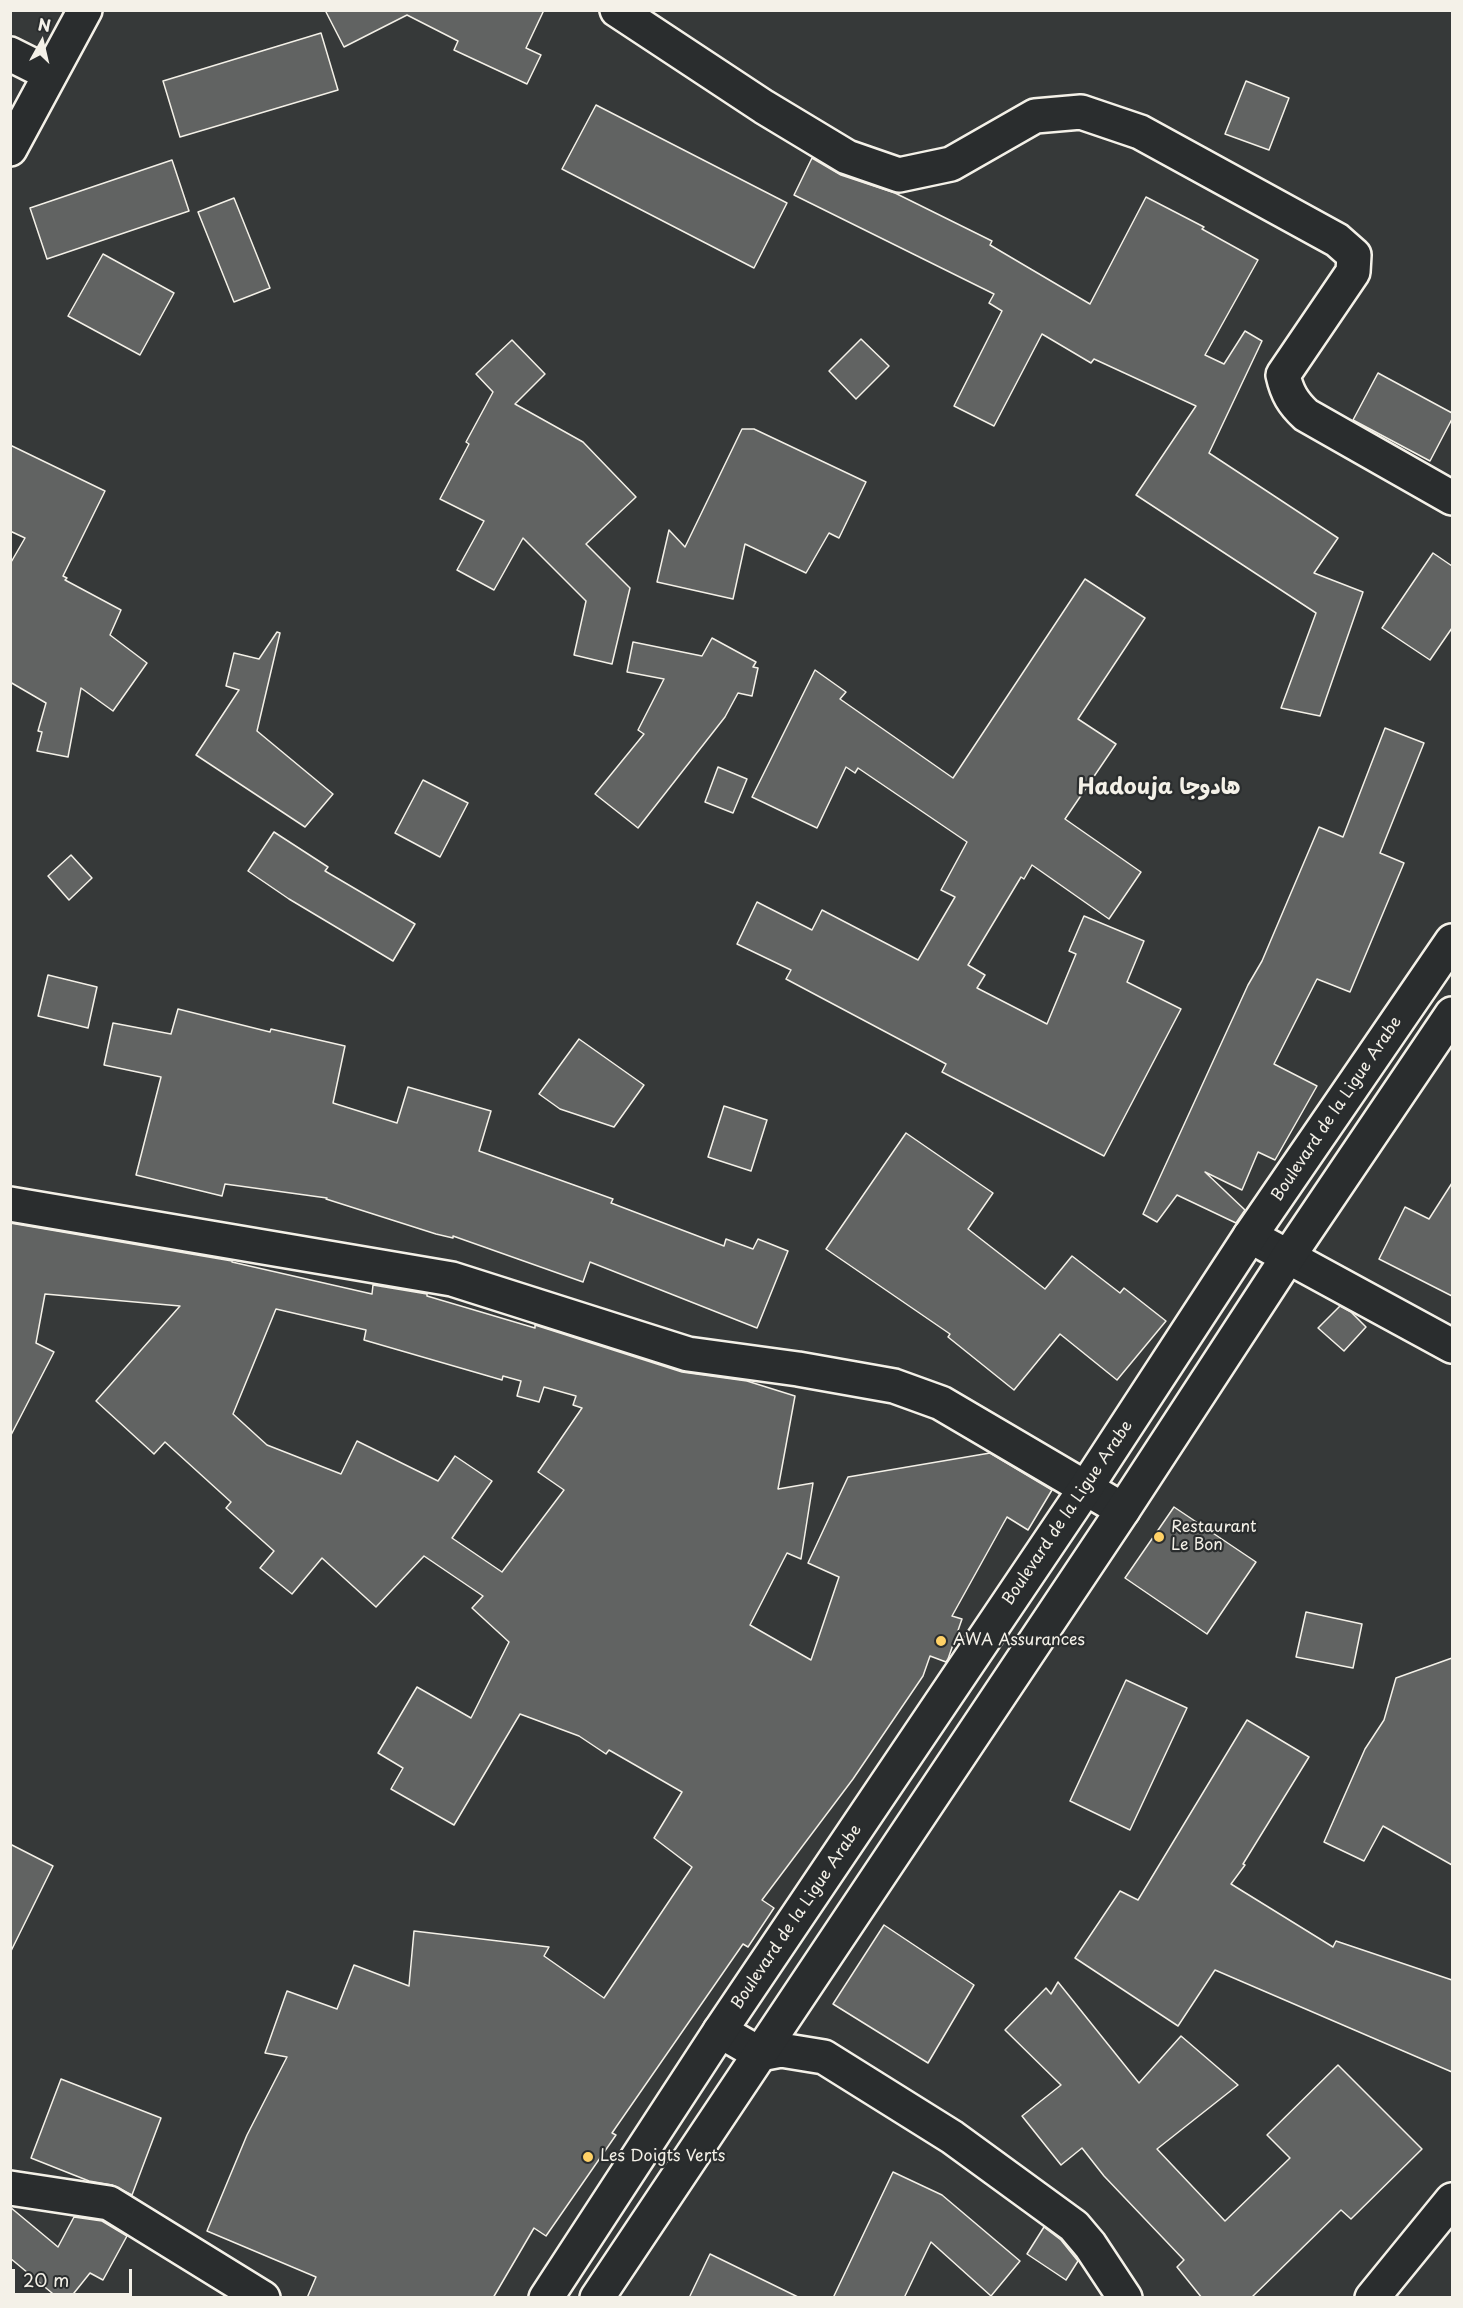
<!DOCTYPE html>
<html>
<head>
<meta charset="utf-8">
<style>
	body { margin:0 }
	#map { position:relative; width:1463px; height:2308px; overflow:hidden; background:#363939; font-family:"Playpen Sans",sans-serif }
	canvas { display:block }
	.frame { position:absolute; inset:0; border:12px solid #f4f1e8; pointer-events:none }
	.north { position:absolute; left:12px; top:12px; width:60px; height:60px; -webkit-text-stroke:4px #2a2d2e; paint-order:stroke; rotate:8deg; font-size:16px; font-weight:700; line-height:24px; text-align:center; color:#f4f1e8 }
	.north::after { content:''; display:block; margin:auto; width:21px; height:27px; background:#f4f1e8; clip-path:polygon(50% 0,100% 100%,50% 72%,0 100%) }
	.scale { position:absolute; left:12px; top:2269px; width:120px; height:27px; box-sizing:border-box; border:3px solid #f4f1e8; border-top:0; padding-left:8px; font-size:18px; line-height:21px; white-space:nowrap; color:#f4f1e8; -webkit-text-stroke:4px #2a2d2e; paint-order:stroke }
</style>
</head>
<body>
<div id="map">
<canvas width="1463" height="2308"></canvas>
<div class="frame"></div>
<div class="north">N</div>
<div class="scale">20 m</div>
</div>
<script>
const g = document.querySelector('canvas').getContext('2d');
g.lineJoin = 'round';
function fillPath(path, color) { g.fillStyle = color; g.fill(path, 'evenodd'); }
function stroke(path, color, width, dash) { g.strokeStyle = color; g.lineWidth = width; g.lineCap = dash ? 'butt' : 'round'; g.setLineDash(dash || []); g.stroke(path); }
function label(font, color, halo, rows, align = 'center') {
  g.font = font + ' "Playpen Sans","Playpen Sans Arabic",sans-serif'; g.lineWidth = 4.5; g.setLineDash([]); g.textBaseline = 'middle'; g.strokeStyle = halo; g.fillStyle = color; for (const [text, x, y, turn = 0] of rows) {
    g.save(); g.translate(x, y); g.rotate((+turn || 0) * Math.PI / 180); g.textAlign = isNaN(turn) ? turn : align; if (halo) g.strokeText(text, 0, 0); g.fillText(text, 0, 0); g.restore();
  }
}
const building = new Path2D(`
	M 325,10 L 544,10 L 526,48 L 541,55 L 527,84 L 454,50 L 458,41 L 407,15 L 344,47 Z
	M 321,33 L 338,90 L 180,137 L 163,81 Z
	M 1246,81 L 1289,98 L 1269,150 L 1225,134 Z
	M 596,105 L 787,203 L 754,268 L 562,169 Z
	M 812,158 L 841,175 L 895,193 L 992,241 L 990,245 L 1090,304 L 1146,197 L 1204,227 L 1202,229 L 1258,260 L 1205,355 L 1224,364 L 1245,331 L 1262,341 L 1209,453 L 1338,538 L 1314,573 L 1363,592 L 1320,716 L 1281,708 L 1316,613 L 1136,495 L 1196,406 L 1094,359 L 1091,363 L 1042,334 L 994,426 L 954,406 L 1002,311 L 989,303 L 994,294 L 794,195 Z
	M 172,160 L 189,211 L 47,259 L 30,208 Z
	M 234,198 L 270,288 L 234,302 L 198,212 Z
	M 103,254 L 174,293 L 140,355 L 68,316 Z
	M 861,339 L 889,366 L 856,399 L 829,371 Z
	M 512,340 L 545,374 L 515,404 L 583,442 L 636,497 L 586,544 L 630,588 L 612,664 L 574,655 L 586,601 L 523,538 L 494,590 L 457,570 L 484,521 L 440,499 L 469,444 L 466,442 L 493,392 L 476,374 Z
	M 1378,373 L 1452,413 L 1452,419 L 1430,461 L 1353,420 Z
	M 742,429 L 754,429 L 866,482 L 839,538 L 829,533 L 806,573 L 745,544 L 733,599 L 657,582 L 669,530 L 685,547 Z
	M 10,445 L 105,491 L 63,576 L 67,578 L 65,580 L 121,610 L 110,635 L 147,663 L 113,711 L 81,688 L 68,757 L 37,751 L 42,732 L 38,731 L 46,703 L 10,682 L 10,564 L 25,538 L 10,531 Z
	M 1433,553 L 1452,566 L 1452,628 L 1430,660 L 1382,628 Z
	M 1085,579 L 1145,618 L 1078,719 L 1116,744 L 1065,819 L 1141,872 L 1109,919 L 1032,865 L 1024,879 L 1021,877 L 968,965 L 985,975 L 977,988 L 1047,1024 L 1076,954 L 1069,951 L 1084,916 L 1144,941 L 1127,982 L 1181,1009 L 1104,1156 L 942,1072 L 946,1064 L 786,979 L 791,970 L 737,944 L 757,902 L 812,930 L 822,910 L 918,960 L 955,897 L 941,890 L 967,842 L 858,768 L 855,773 L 846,767 L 817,828 L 752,797 L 815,670 L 846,692 L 840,699 L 953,778 Z
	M 277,632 L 280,633 L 257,731 L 333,794 L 305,827 L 196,755 L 239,690 L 226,686 L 234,653 L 259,659 Z
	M 712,638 L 756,662 L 753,667 L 758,668 L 752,696 L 738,693 L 725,717 L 638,828 L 595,794 L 644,734 L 638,730 L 664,679 L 627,672 L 633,642 L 702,656 Z
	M 1385,728 L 1424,743 L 1380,853 L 1404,863 L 1350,992 L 1317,979 L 1274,1064 L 1317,1086 L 1275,1160 L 1258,1152 L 1242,1190 L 1205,1172 L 1245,1210 L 1236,1223 L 1177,1195 L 1157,1222 L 1143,1214 L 1248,985 L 1262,961 L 1319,827 L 1343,837 Z
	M 718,767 L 747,779 L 733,813 L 705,802 Z
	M 423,780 L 468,803 L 440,857 L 395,833 Z
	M 274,832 L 328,867 L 325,871 L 415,924 L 393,961 L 289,899 L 248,871 Z
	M 71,855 L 92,878 L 69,900 L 48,876 Z
	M 48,975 L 97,987 L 88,1028 L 38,1016 Z
	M 178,1009 L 270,1032 L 271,1029 L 345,1046 L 333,1103 L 397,1123 L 408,1087 L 491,1111 L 479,1151 L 613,1199 L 611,1203 L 724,1246 L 726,1239 L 753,1249 L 758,1239 L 788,1251 L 757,1328 L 590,1262 L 583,1282 L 453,1236 L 453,1238 L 436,1234 L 326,1199 L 327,1198 L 225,1184 L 222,1196 L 136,1175 L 161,1077 L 104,1065 L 113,1023 L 171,1034 Z
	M 579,1039 L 644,1085 L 614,1127 L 560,1109 L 539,1094 Z
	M 724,1106 L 767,1120 L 751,1171 L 708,1157 Z
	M 906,1133 L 993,1193 L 968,1229 L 1045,1289 L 1072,1256 L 1120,1293 L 1124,1288 L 1166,1321 L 1117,1380 L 1060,1334 L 1014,1390 L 948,1337 L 950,1334 L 826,1249 Z
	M 1452,1183 L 1452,1296 L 1379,1259 L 1405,1207 L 1429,1219 Z
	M 10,1223 L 232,1261 L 232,1262 L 372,1294 L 373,1285 L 427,1294 L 427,1296 L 535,1328 L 535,1325 L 682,1372 L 747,1381 L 795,1396 L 778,1489 L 813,1483 L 801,1559 L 787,1553 L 750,1625 L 811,1660 L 839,1577 L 808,1563 L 848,1477 L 990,1453 L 1052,1490 L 1028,1530 L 1007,1517 L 952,1616 L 962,1619 L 948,1659 L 946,1662 L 930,1656 L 923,1676 L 853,1779 L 762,1900 L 774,1908 L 748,1947 L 743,1944 L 612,2133 L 616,2135 L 546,2236 L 534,2228 L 493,2298 L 307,2298 L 316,2277 L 207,2231 L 247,2135 L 287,2057 L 265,2053 L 287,1991 L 337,2009 L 354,1965 L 409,1986 L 414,1931 L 549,1947 L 544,1956 L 604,1998 L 692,1867 L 654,1838 L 682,1792 L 609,1750 L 606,1754 L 579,1736 L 520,1714 L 454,1825 L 391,1789 L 403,1768 L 378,1753 L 417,1687 L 471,1718 L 509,1642 L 472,1608 L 483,1596 L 424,1556 L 376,1607 L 322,1558 L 292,1594 L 260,1568 L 274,1551 L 226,1508 L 231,1502 L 165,1442 L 154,1454 L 96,1401 L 180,1306 L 45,1294 L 36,1343 L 54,1352 L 10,1437 ZM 276,1309 L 366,1330 L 364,1340 L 502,1380 L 503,1376 L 521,1381 L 517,1396 L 539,1402 L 544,1387 L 576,1396 L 573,1405 L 582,1408 L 538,1472 L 564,1490 L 502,1572 L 452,1538 L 492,1481 L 455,1456 L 438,1481 L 357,1441 L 341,1474 L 267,1445 L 233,1414 Z
	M 1340,1306 L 1351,1312 L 1366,1327 L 1344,1351 L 1318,1328 Z
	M 1174,1507 L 1256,1562 L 1207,1634 L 1125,1578 Z
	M 1306,1612 L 1362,1624 L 1353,1668 L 1296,1657 Z
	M 1452,1658 L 1452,1865 L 1383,1826 L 1364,1861 L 1324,1842 L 1365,1749 L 1384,1720 L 1396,1678 Z
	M 1126,1680 L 1187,1708 L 1130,1830 L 1070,1801 Z
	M 1247,1720 L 1309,1757 L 1243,1864 L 1245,1865 L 1231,1884 L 1333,1947 L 1336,1941 L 1452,1980 L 1452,2072 L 1215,1970 L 1178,2026 L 1075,1958 L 1120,1891 L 1138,1900 Z
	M 10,1844 L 53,1866 L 10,1953 Z
	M 884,1925 L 974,1985 L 928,2063 L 833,2004 Z
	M 1058,1982 L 1139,2083 L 1181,2036 L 1238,2085 L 1157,2149 L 1225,2221 L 1290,2158 L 1267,2135 L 1338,2065 L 1422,2149 L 1351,2219 L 1341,2210 L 1251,2298 L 1202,2298 L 1177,2267 L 1184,2260 L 1104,2176 L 1082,2148 L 1061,2165 L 1022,2116 L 1061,2085 L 1005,2030 L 1046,1988 L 1051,1994 Z
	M 61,2079 L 161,2118 L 132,2195 L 112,2185 L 89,2181 L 31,2158 Z
	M 893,2172 L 942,2195 L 1020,2261 L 991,2296 L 931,2242 L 904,2298 L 833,2298 Z
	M 10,2207 L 58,2247 L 74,2217 L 102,2221 L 127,2236 L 103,2280 L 90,2273 L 70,2298 L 58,2298 L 10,2258 Z
	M 1044,2227 L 1061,2240 L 1078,2261 L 1066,2280 L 1027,2254 Z
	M 710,2254 L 800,2298 L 689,2298 Z`);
fillPath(building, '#616362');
stroke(building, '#f4f1e8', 1.5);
const minor = new Path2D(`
	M 617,10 L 764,107 L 847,157 L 899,175 L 951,164 L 1035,116 L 1081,112 L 1140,132 L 1337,240 L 1354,255 L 1353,272 L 1283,375 C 1287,393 1293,403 1306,415 L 1452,498
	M 10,54 L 50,74
	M 10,149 L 85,10
	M 10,1204 L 452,1279 L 688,1354 L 798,1369 L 894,1386 L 941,1403 L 1123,1510
	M 1250,1236 L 1452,1346
	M 720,2031 L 760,2054 L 781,2050 L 824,2057 L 952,2137 L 1074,2226 L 1090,2245 L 1125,2298
	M 10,2188 L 109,2203 L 263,2298
	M 1372,2298 L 1452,2200`);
const major = new Path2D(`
	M 546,2298 L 720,2031 L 1085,1489 L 1250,1236 L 1452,941
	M 597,2298 L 1123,1510 L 1288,1257 L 1452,1014`);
stroke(minor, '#f4f1e8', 38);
stroke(major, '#f4f1e8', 38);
stroke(minor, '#2a2d2e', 33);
stroke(major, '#2a2d2e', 33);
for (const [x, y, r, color] of [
	[1159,1537,6,"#ffd166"],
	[941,1641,6,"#ffd166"],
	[588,2157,6,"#ffd166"]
]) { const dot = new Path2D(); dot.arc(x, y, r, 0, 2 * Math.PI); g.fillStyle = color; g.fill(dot); stroke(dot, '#2a2d2e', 2); }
label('16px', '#f4f1e8', '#2a2d2e', [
	["Boulevard de la Ligue Arabe",1337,1109,-56],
	["Boulevard de la Ligue Arabe",1068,1513,-56],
	["Boulevard de la Ligue Arabe",797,1917,-56]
]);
label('16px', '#f4f1e8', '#2a2d2e', [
	["Restaurant",1171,1528],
	["Le Bon",1171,1546],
	["AWA Assurances",953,1641],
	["Les Doigts Verts",600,2157]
], 'left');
label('bold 22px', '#f4f1e8', '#2a2d2e', [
	["Hadouja هادوجا",1159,788]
]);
</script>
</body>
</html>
